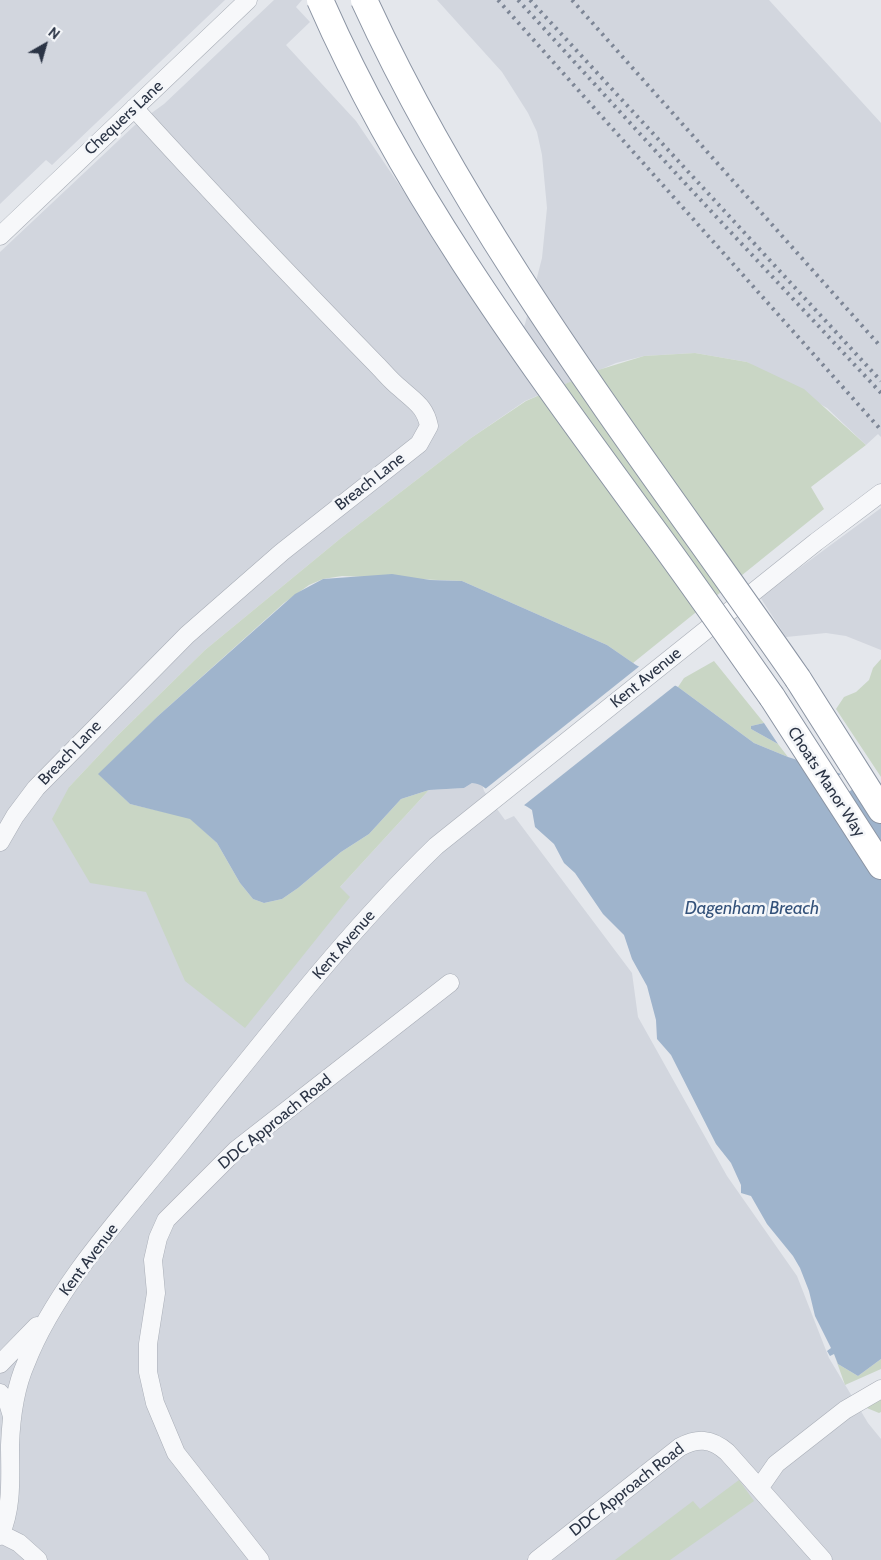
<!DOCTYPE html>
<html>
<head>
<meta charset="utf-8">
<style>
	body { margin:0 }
	#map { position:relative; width:881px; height:1560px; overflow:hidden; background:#e4e7ec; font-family:Cabin,sans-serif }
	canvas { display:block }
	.north { position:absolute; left:20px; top:20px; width:50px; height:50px; -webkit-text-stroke:4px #f4f6f9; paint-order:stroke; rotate:38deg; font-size:14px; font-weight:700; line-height:20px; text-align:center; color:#2b3445 }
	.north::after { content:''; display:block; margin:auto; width:18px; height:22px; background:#2b3445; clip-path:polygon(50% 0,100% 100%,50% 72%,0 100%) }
</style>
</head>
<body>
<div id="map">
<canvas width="881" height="1560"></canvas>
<div class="north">N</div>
</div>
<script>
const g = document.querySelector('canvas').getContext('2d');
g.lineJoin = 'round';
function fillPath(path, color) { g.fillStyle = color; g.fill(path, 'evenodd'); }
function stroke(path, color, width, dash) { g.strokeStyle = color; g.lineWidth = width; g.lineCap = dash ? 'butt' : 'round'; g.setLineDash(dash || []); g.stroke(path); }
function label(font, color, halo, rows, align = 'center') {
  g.font = font + ' Cabin,sans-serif'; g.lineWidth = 5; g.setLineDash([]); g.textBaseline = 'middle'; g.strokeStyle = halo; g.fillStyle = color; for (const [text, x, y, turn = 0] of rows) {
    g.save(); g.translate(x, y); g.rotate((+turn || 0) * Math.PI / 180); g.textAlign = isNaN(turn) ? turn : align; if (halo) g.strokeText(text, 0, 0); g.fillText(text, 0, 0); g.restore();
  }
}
fillPath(new Path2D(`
	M 0,0 L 225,0 L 52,165 L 46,160 L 0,204 Z
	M 274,0 L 302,0 L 296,7 L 310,22 L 286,45 L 356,121 L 513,353 L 525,324 L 542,258 L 547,208 L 542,155 L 537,132 L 528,113 L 502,72 L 437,0 L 769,0 L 881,123 L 881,437 L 878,434 L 866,445 L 827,408 L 747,362 L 695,353 L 644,356 L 616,363 L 525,401 L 471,438 L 341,538 L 205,650 L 117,736 L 69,787 L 249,959 L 340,887 L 429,790 L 464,788 L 472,783 L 482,784 L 484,791 L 505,820 L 514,816 L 632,973 L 638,1017 L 727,1176 L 797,1276 L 829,1358 L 868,1423 L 881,1439 L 881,1560 L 0,1560 L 0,252 L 135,125 L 164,104 Z
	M 881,508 L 881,650 L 846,636 L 826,633 L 786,637 L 760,597 Z`), '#d2d6de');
fillPath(new Path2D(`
	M 695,353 L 747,362 L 804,389 L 866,445 L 811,487 L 824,509 L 633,663 L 607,645 L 462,581 L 342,576 L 323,579 L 309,585 L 284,603 L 158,716 L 99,774 L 130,804 L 190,818 L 217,843 L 240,883 L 253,899 L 264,903 L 282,899 L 298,888 L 341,852 L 369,834 L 401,799 L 429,790 L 340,887 L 350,897 L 245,1028 L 185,981 L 146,892 L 90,883 L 52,819 L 69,787 L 117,736 L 205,650 L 341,538 L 471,438 L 526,401 L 595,371 L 644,356 Z
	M 881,659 L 881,777 L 836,709 L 844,697 L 856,692 L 869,680 L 873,668 Z
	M 714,661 L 764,723 L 751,726 L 751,729 L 778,744 L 788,757 L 754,743 L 678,687 L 684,678 Z
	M 834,1354 L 838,1364 L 858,1376 L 881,1359 L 881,1369 L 845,1385 Z
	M 881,1394 L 881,1412 L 879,1413 L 857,1404 Z
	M 739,1480 L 754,1501 L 670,1560 L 615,1560 L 693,1501 L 700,1509 Z`), '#c9d6c5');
fillPath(new Path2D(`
	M 392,574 L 430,580 L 462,581 L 607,645 L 636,665 L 678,687 L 754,743 L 788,757 L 841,774 L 818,789 L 829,805 L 865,781 L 881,786 L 881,1359 L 858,1376 L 838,1364 L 834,1354 L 830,1356 L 827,1351 L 831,1348 L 815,1316 L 809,1291 L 800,1268 L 793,1256 L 767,1224 L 751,1196 L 741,1193 L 741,1185 L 731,1163 L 716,1144 L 671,1055 L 657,1039 L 656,1020 L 647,986 L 632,959 L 624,935 L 603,914 L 575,873 L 564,863 L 554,844 L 535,827 L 532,810 C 520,800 502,800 489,791 C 482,786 481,784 472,783 L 464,788 L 429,790 L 401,799 L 369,834 L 341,852 L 298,888 L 282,899 L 264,903 L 253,899 L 240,883 L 217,843 L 190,819 L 130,804 L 98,774 L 158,716 L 295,594 L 323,579 Z
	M 764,723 L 778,744 L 751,729 L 751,726 Z`), '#9fb4cc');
fillPath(new Path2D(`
	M 641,665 L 677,684 L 523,806 L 488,794 L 484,790 Z`), '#e4e7ec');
const minor = new Path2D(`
	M 0,236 L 248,0
	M 0,842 L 15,816 L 36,788 L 187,635 L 282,552 L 419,444 L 429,426 C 425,406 414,401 400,388 C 391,381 384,372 376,364 C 294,280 213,195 134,108
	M 0,1364 L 37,1326
	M 0,1393 L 8,1403 L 12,1416
	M 760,1487 L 776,1464 L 845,1410 L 881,1389
	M 1,1534 L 19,1543 L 38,1560
	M 0,1536 C 13,1506 10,1477 10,1445 C 11,1418 15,1388 26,1363 C 56,1285 128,1209 181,1143 C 263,1042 342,937 436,846 L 816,542 L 881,493
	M 260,1560 L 176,1453 L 155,1403 L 148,1372 L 148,1344 L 156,1293 L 153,1260 L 158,1238 L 166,1220 L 236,1150 L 450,983
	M 537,1560 L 680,1447 C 697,1438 711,1438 727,1452 L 823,1560`);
const highway = new Path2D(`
	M 798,679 L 881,810
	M 772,697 L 881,866`);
stroke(minor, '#a9aeb7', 19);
stroke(highway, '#8b94a3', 28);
stroke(minor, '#f7f8fa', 18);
stroke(highway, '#fff', 26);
stroke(new Path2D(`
	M 498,0 L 881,430
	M 518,0 L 682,180 L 881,393
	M 530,0 L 881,381
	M 572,0 L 881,347`), '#7d8696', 4, [2.5, 5]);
const highwayBridge = new Path2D(`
	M 320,0 C 402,188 523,352 643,516 C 687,575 729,636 772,697
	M 364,0 C 476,245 645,458 798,679`);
stroke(highwayBridge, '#8b94a3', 28, []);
stroke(highwayBridge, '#fff', 26);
label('16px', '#2b3445', '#f4f6f9', [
	["Chequers Lane",124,118,-43],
	["Breach Lane",370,482,-38],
	["Kent Avenue",646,678,-39],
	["Breach Lane",70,753,-46],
	["Choats Manor Way",826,782,57],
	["Kent Avenue",344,945,-49],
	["DDC Approach Road",275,1122,-39],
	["Kent Avenue",89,1260,-53],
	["DDC Approach Road",627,1490,-38]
]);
label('italic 18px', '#34527a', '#f4f6f9', [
	["Dagenham Breach",752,909]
]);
</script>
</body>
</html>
